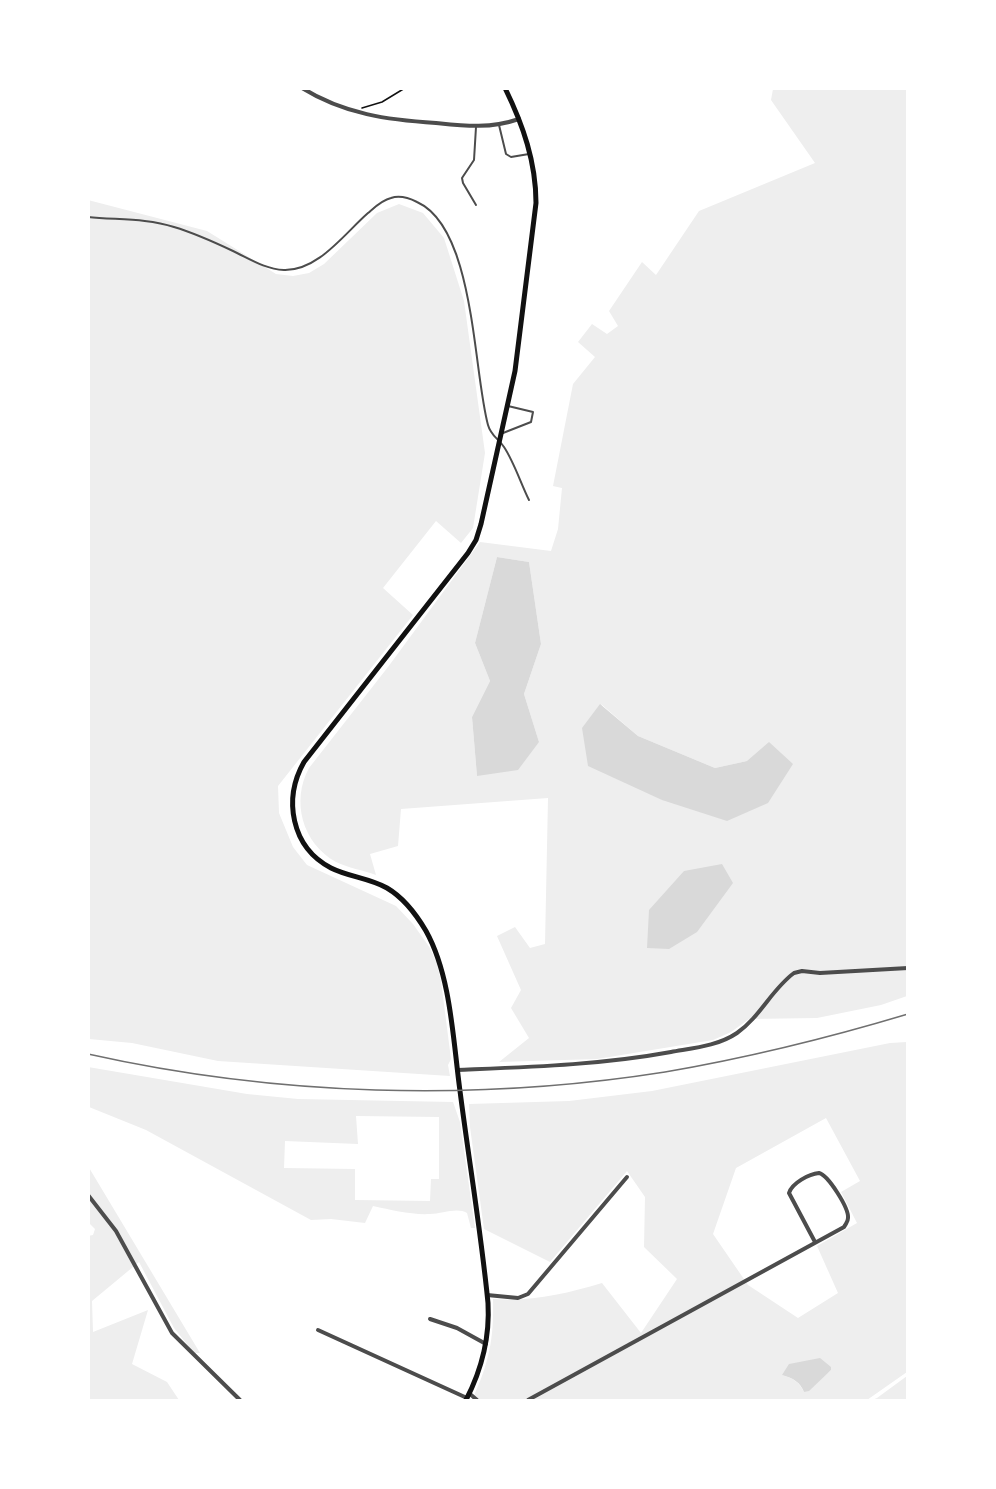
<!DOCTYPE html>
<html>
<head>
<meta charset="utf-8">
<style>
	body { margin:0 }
	#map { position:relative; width:996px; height:1489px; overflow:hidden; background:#fff; font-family:"Playfair Display",serif }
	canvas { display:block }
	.frame { position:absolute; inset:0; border:90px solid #fff; pointer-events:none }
</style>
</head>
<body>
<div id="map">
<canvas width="996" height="1489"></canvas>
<div class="frame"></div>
</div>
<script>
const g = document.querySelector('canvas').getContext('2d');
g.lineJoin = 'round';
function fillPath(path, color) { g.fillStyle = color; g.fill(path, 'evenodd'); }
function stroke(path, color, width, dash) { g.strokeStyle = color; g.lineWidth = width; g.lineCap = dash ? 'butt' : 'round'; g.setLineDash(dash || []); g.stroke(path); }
fillPath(new Path2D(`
	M 773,89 L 907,89 L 907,996 L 881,1005 L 817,1018 L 749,1019 L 731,1032 L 713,1040 L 597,1059 L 499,1062 L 529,1038 L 511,1008 L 521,990 L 497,936 L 515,927 L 530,948 L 545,944 L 548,798 L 401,809 L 398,846 L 370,854 L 376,875 C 363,870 348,868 336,862 C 302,843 291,801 309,768 L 388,667 L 480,542 L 551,551 L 558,529 L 562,488 L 553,486 L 573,384 L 595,357 L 578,342 L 592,324 L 607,334 L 618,326 L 609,311 L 642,262 L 656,275 L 699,211 L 815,163 L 771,100 ZM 497,557 L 529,562 L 541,644 L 524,694 L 539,742 L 477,776 L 472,717 L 490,681 L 475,643 ZM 601,704 L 638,736 L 715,768 L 747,761 L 662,800 Z
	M 88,200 L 207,231 L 276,274 L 293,276 L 309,273 L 324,264 L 377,213 L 399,204 L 423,213 L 444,238 L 464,301 L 485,453 L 473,528 L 461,543 L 436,521 L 383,588 L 413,615 L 278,786 L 279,813 L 293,847 L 307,865 L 396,906 L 413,924 L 430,948 L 437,964 L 441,981 L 451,1059 L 448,1065 L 450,1076 L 218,1061 L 132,1043 L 89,1039 Z
	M 907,1042 L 907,1372 L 867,1400 L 472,1400 C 489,1363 494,1340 493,1299 C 531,1302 565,1294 602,1283 L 641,1333 L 677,1279 L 644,1247 L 645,1197 L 627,1171 L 550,1262 L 484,1229 L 470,1127 L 469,1104 L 569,1101 L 652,1091 L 890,1043 ZM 826,1118 L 860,1181 L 841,1192 L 857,1223 L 817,1246 L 838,1293 L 798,1318 L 748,1285 L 713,1234 L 736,1168 ZM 831,1370 L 804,1392 C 799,1382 793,1378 782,1375 Z
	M 88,1067 L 247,1094 L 298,1099 L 453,1102 L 460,1122 L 475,1228 L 471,1228 L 467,1213 C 457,1207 442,1214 430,1214 C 411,1215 392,1210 373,1206 L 365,1223 L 331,1219 L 311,1220 L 146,1130 L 89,1107 ZM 356,1116 L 439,1117 L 439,1179 L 431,1179 L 430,1201 L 355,1200 L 355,1169 L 284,1168 L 285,1141 L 358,1144 Z
	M 88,1166 L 200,1353 L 194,1353 L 174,1328 L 139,1262 L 92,1301 L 93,1332 L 148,1310 L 132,1364 L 167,1382 L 179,1400 L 89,1400 L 88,1236 L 93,1235 L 95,1229 L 89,1223 Z
	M 907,1376 L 907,1400 L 872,1400 L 877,1398 Z`), '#eee');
fillPath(new Path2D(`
	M 497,557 L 529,562 L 541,644 L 524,694 L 539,742 L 518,770 L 477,776 L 472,717 L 490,681 L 475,643 Z
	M 600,704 L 638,736 L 715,768 L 747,761 L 769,742 L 793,764 L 768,803 L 727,821 L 662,800 L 588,766 L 582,728 Z
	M 722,864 L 733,883 L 697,932 L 669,949 L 647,948 L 649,910 L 684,871 Z
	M 820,1358 L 831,1367 L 831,1370 L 809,1391 L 804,1392 C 800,1382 793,1378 782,1375 L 789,1364 Z`), '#d9d9d9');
stroke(new Path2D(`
	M 362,108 L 382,102 L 405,88`), '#111', 1.5);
stroke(new Path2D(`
	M 499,125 L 506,154 L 511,157 L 529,154
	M 476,127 L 474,160 L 462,178 L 463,183 L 476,205
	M 88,217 C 117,220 146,218 174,227 C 194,233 214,242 233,251 C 250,259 265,269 284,270 C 318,271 344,234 368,213 C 375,207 382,200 391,198 C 400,195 409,198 417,202 C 475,228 473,370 488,425 C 491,436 498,438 504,447 C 514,462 521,484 529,500
	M 503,433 L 531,422 L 533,412 L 508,406`), '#4c4c4c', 2);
stroke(new Path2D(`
	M 302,88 C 344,114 388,120 436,123 C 465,126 490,129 519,119
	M 457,1070 C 529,1067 600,1065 671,1052 C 693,1048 718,1046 737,1033 C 760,1017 772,989 794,973 L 802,971 L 820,973 L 908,968
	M 88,1195 L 116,1231 L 172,1333 L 240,1400
	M 487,1295 L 518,1298 L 528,1294 L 627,1177
	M 430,1319 L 457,1328 L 486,1344
	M 318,1330 L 467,1398
	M 470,1394 L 477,1400
	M 528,1400 L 844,1227 C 846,1223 848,1222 848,1218 C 849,1208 828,1175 819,1173 C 809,1174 792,1183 789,1193 L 815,1242`), '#4c4c4c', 4);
stroke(new Path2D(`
	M 466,1400 C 482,1369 490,1338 488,1303 C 481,1232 469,1161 460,1091 C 453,1040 451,976 426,931 C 416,914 404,898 387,888 C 369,878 349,877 331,868 C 291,847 283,799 304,762 L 468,553 L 476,540 L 481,524 L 515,371 L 536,203 C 536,162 523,125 505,88`), '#111', 5);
stroke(new Path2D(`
	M 88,1054 C 276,1096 475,1102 665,1072 C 747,1058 828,1038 908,1014`), '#707070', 1.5);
</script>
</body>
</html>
